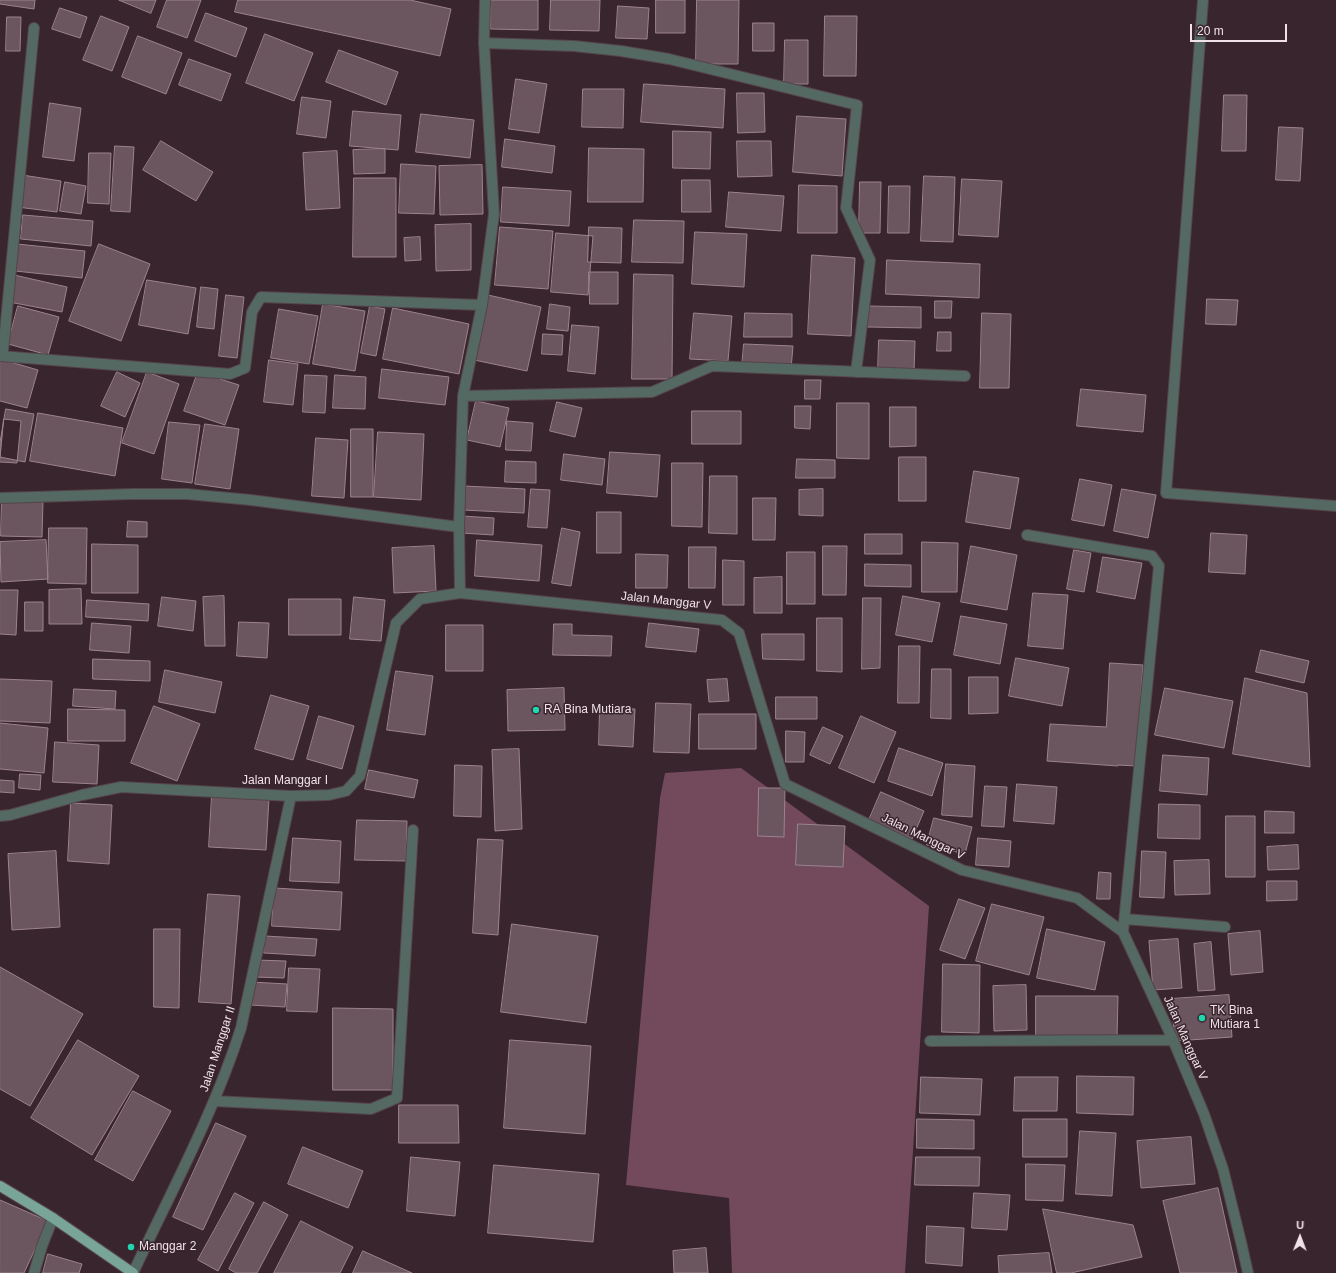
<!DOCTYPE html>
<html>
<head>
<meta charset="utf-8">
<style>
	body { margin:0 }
	#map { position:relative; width:1336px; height:1273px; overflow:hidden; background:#39252e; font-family:Arial,sans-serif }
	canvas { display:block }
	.north { position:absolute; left:1280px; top:1217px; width:40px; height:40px; -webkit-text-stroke:3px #39252e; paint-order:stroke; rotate:1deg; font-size:11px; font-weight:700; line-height:16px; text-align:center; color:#f0e2e7 }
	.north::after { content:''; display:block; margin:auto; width:14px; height:18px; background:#f0e2e7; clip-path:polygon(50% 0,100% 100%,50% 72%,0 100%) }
	.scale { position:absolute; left:1190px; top:24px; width:97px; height:18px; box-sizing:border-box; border:2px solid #f0e2e7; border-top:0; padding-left:5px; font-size:12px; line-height:14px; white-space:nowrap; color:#f0e2e7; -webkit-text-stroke:3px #39252e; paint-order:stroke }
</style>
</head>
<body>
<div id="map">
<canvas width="1336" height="1273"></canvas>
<div class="north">U</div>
<div class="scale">20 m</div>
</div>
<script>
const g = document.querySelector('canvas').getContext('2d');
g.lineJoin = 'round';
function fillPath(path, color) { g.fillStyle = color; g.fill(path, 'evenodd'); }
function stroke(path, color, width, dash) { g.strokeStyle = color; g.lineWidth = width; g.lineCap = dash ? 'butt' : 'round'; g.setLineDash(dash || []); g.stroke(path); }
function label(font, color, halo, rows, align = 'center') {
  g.font = font + ' Arial,sans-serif'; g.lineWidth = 3; g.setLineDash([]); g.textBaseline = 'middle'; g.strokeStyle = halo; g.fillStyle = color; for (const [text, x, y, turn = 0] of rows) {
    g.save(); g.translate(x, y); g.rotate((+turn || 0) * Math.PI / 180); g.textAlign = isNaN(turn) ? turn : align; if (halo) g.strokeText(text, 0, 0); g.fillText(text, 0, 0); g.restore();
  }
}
fillPath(new Path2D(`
	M 741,768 L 929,906 L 905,1273 L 732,1273 L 729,1198 L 626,1185 L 660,798 L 665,773 Z`), '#73495c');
const building = new Path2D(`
	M 0,0 L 35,0 L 34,9 L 0,4 Z
	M 119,0 L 156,0 L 151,13 Z
	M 167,0 L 201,0 L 187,38 L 157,27 Z
	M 238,0 L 410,0 L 451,9 L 440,56 L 235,12 Z
	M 491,0 L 538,0 L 538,30 L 491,29 Z
	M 551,0 L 600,0 L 599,31 L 550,30 Z
	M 656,0 L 685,0 L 685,33 L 656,33 Z
	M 697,0 L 739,0 L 738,64 L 696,64 Z
	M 618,6 L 649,8 L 647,39 L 616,38 Z
	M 60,8 L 87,17 L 80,38 L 52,29 Z
	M 206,13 L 247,28 L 236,57 L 195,41 Z
	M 101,16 L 129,27 L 112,71 L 83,60 Z
	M 825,16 L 857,16 L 856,76 L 824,76 Z
	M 7,17 L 21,17 L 20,51 L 6,51 Z
	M 753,23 L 774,23 L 774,51 L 753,51 Z
	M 265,34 L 313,53 L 294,101 L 246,83 Z
	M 138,36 L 182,53 L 166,94 L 122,77 Z
	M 785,40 L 808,40 L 808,84 L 784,84 Z
	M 339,50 L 398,72 L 386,105 L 326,82 Z
	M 189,59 L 231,74 L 221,101 L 179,85 Z
	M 516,79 L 547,84 L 539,133 L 509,129 Z
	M 644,84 L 725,89 L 723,128 L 641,122 Z
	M 583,89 L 624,89 L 623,128 L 582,127 Z
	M 737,93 L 764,93 L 765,132 L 738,133 Z
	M 1224,95 L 1247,95 L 1246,151 L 1222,151 Z
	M 302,97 L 331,101 L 326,138 L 297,134 Z
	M 50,103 L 81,108 L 74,161 L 43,157 Z
	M 353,111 L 401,115 L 398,150 L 350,146 Z
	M 421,114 L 474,120 L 470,158 L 416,152 Z
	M 797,116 L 846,119 L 842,176 L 793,172 Z
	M 1279,127 L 1303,128 L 1300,181 L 1276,180 Z
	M 673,131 L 711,132 L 710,169 L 673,168 Z
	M 505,139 L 555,146 L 552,173 L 502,167 Z
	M 161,141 L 213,172 L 196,201 L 143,170 Z
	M 737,141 L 771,141 L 772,176 L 738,177 Z
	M 115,146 L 134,147 L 130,212 L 111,211 Z
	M 589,148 L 644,149 L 643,202 L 588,202 Z
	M 385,149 L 385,173 L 354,174 L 353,150 Z
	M 337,151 L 340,208 L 306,210 L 303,153 Z
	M 89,153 L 111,153 L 109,204 L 88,203 Z
	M 401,164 L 436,166 L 434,214 L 399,213 Z
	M 482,165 L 483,214 L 440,215 L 439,166 Z
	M 22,175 L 61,181 L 57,212 L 17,207 Z
	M 924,176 L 955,177 L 953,242 L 921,241 Z
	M 354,178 L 396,178 L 396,257 L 353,257 Z
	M 962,179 L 1002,181 L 998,237 L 959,235 Z
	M 682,180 L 710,180 L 711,212 L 682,212 Z
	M 65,182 L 86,186 L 81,214 L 60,211 Z
	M 860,182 L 881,182 L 880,233 L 859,233 Z
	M 799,185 L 837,186 L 837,233 L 798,233 Z
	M 889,186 L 910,186 L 909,233 L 888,233 Z
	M 503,187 L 571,191 L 569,226 L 501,222 Z
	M 729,192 L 784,196 L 781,231 L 726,227 Z
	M 23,215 L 93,221 L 91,246 L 21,239 Z
	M 634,220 L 684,221 L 683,263 L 632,262 Z
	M 471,224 L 471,270 L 436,271 L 435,225 Z
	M 500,227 L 553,231 L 548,289 L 495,285 Z
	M 589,227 L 622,228 L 621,263 L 588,262 Z
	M 695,232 L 747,234 L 744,287 L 692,284 Z
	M 556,233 L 593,236 L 588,295 L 551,292 Z
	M 420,237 L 421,260 L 405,261 L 404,238 Z
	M 17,244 L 85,251 L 82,278 L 15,271 Z
	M 99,244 L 150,264 L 121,341 L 69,321 Z
	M 812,255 L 855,258 L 851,336 L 808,334 Z
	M 887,260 L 980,264 L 979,298 L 886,294 Z
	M 589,272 L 618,272 L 618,304 L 590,304 Z
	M 634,274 L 673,275 L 672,379 L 632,379 Z
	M 14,275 L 67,287 L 62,312 L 9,302 Z
	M 147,280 L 196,288 L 188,334 L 139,325 Z
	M 201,287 L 218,289 L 214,329 L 197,327 Z
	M 226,295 L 244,297 L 237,358 L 219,356 Z
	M 488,295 L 541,307 L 527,371 L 474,360 Z
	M 1207,299 L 1238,300 L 1236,325 L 1206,324 Z
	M 935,301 L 952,301 L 951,318 L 935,318 Z
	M 323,304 L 365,311 L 355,371 L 313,364 Z
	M 550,304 L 570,307 L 568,331 L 547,329 Z
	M 18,306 L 59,317 L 48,355 L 8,344 Z
	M 370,306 L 385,309 L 376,356 L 361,353 Z
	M 867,306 L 921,307 L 921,328 L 867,327 Z
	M 393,308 L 469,324 L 459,374 L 383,359 Z
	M 279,309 L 318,316 L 309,364 L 271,358 Z
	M 694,313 L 732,316 L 728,361 L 690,359 Z
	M 745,313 L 792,314 L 792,337 L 744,337 Z
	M 982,313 L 1011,314 L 1009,388 L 980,388 Z
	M 572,325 L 599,327 L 595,374 L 568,371 Z
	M 938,332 L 951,332 L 951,351 L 937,351 Z
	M 543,334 L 563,335 L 562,355 L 542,354 Z
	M 879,340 L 915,341 L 914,372 L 878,372 Z
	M 744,344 L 793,346 L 791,369 L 742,367 Z
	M 0,359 L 38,370 L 27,408 L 0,401 Z
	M 269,360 L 298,364 L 293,405 L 264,402 Z
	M 382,369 L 449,377 L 445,405 L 379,398 Z
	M 117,372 L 140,383 L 125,417 L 101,406 Z
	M 147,372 L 179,384 L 154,454 L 122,443 Z
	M 198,372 L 239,385 L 225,425 L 184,411 Z
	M 305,375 L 327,376 L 325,413 L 303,412 Z
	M 335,375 L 366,377 L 365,409 L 333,408 Z
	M 805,380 L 821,380 L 820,399 L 805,399 Z
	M 1081,389 L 1146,395 L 1143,432 L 1077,426 Z
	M 476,401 L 509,408 L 500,447 L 467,440 Z
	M 557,402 L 582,408 L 575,437 L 550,431 Z
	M 837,403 L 869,403 L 869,459 L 837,458 Z
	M 795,406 L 811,406 L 810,429 L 795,428 Z
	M 890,407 L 916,407 L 916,446 L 890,447 Z
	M 6,409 L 34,414 L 25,462 L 0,457 L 0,443 Z
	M 692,411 L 741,411 L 741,444 L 692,444 Z
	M 38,413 L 123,428 L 115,476 L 30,461 Z
	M 4,419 L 21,421 L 17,463 L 0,462 Z
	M 507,421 L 533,423 L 531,451 L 506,450 Z
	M 169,422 L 200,425 L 192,483 L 162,479 Z
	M 205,424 L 239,429 L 230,489 L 195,484 Z
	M 351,429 L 373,429 L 373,497 L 351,497 Z
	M 378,432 L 424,434 L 421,500 L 374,497 Z
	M 316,438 L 348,440 L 344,498 L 312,496 Z
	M 610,452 L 660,455 L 657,497 L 607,493 Z
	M 564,454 L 605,459 L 602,485 L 561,480 Z
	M 899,457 L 926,457 L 926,501 L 899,501 Z
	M 797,459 L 835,460 L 835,478 L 796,478 Z
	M 506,461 L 536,462 L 536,483 L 505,482 Z
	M 672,463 L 703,463 L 702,527 L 672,526 Z
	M 974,471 L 1019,478 L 1010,529 L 966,522 Z
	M 710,476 L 737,476 L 737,534 L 709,533 Z
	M 1080,479 L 1112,485 L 1104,526 L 1072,520 Z
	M 464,486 L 525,489 L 524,513 L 462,510 Z
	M 531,489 L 550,490 L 547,528 L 528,527 Z
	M 823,489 L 823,516 L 799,515 L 799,490 Z
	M 1122,489 L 1156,495 L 1148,538 L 1114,531 Z
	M 753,498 L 776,498 L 775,540 L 753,540 Z
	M 2,499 L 43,500 L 42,537 L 1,536 Z
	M 597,512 L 621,512 L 621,553 L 597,553 Z
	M 462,516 L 494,518 L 493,535 L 461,533 Z
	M 128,521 L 147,522 L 147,537 L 127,537 Z
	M 49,528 L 87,528 L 86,584 L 48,583 Z
	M 562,528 L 580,532 L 571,586 L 552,583 Z
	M 1211,533 L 1247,535 L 1245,574 L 1209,572 Z
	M 865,534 L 902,534 L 902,554 L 865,554 Z
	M 46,540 L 48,579 L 1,582 L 0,542 Z
	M 477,540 L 542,545 L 539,581 L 475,576 Z
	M 922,542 L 958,543 L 957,592 L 922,592 Z
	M 92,544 L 138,545 L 138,593 L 92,593 Z
	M 434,546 L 436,591 L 394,593 L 392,548 Z
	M 823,546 L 847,546 L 846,595 L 823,595 Z
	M 971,546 L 1017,555 L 1007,610 L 961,602 Z
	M 689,547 L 716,547 L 715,588 L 689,588 Z
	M 1074,550 L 1091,553 L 1084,592 L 1067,589 Z
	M 787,552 L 815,552 L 815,604 L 787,604 Z
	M 636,554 L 668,555 L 667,588 L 636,588 Z
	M 1103,557 L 1142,563 L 1135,599 L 1097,592 Z
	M 723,560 L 744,561 L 744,605 L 723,605 Z
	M 865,564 L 911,565 L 911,587 L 865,586 Z
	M 782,577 L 782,613 L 754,613 L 754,578 Z
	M 81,589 L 82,624 L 49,624 L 49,590 Z
	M 0,590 L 18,590 L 16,635 L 0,634 Z
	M 1033,593 L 1068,595 L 1063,649 L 1028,646 Z
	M 224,596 L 225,646 L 205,646 L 203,597 Z
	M 903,596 L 940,603 L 932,642 L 896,635 Z
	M 162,597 L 196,601 L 193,631 L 158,626 Z
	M 354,597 L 385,600 L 381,641 L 350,639 Z
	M 863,598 L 881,598 L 880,668 L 862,669 Z
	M 289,599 L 341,599 L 341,635 L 289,635 Z
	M 87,600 L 149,604 L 148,621 L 86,617 Z
	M 25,602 L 43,602 L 43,631 L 25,631 Z
	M 961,616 L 1007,624 L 1000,664 L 954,655 Z
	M 817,618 L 842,618 L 842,672 L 817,671 Z
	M 239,622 L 269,623 L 267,658 L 237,656 Z
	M 92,623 L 131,626 L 129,653 L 90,650 Z
	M 649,623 L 699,629 L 696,652 L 646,647 Z
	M 554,624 L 572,624 L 572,635 L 612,636 L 611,656 L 553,655 Z
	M 446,625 L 483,625 L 483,671 L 446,671 Z
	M 762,634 L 804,634 L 804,660 L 763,659 Z
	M 899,646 L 920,646 L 919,703 L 898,703 Z
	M 1261,650 L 1309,661 L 1304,683 L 1256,672 Z
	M 1016,658 L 1069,668 L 1062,706 L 1009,696 Z
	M 93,659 L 150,661 L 150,681 L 93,679 Z
	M 1110,663 L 1143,665 L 1136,766 L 1118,765 L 1118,766 L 1047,761 L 1050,724 L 1106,727 Z
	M 932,669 L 951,669 L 951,719 L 931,718 Z
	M 165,670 L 222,682 L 215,713 L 159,702 Z
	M 396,671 L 433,676 L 425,735 L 387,730 Z
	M 969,677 L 998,677 L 998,713 L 969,714 Z
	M 1245,678 L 1307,693 L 1310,767 L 1233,754 Z
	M 0,679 L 52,681 L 50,723 L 0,721 Z
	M 727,679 L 729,701 L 709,702 L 707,680 Z
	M 564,688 L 565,730 L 508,731 L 507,690 Z
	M 1165,688 L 1233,701 L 1224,748 L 1155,735 Z
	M 74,689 L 116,691 L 115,709 L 73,706 Z
	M 271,695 L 309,706 L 293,760 L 255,749 Z
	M 776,697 L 817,697 L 817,719 L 776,719 Z
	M 656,703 L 691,704 L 689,753 L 654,752 Z
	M 154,706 L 200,724 L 177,781 L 131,763 Z
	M 600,708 L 635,709 L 633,747 L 599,745 Z
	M 68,709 L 125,710 L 125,741 L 68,741 Z
	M 699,714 L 756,714 L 756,749 L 699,749 Z
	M 319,716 L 354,726 L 342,769 L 307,759 Z
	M 861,716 L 896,732 L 874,783 L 839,768 Z
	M 0,723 L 48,728 L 44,773 L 0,769 Z
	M 823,727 L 843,736 L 830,764 L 810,755 Z
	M 786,731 L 805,732 L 804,762 L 786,762 Z
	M 55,742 L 99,745 L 97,784 L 53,782 Z
	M 899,748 L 943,763 L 932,796 L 888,781 Z
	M 519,749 L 522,829 L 495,831 L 492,750 Z
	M 1163,755 L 1209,758 L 1207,795 L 1160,791 Z
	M 946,764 L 975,766 L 972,817 L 942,815 Z
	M 455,765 L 482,766 L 481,817 L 454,816 Z
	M 369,770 L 418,780 L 414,798 L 365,789 Z
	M 20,774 L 41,775 L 40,790 L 19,788 Z
	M 0,780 L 14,781 L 14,793 L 0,792 Z
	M 1017,784 L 1057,787 L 1054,824 L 1014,821 Z
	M 985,786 L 1007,787 L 1004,827 L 982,826 Z
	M 759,788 L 785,788 L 784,837 L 758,836 Z
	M 881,792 L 924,811 L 912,839 L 869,820 Z
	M 212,795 L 269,798 L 266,850 L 209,847 Z
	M 71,803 L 112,805 L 109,864 L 68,861 Z
	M 1159,804 L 1200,805 L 1200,839 L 1158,838 Z
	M 1265,811 L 1294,812 L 1294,833 L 1265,833 Z
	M 1226,816 L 1255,816 L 1255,877 L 1226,877 Z
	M 934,818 L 972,827 L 965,854 L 927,845 Z
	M 357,820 L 407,821 L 406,861 L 355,860 Z
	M 798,824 L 845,826 L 843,867 L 796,865 Z
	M 293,838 L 341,841 L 339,883 L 290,881 Z
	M 978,838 L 1011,841 L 1009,867 L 976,865 Z
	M 478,839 L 503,840 L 498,935 L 473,933 Z
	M 1298,845 L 1299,869 L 1268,870 L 1267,847 Z
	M 56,851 L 60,927 L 12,930 L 8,854 Z
	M 1142,851 L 1166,852 L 1164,898 L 1140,897 Z
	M 1209,860 L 1210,894 L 1175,895 L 1174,861 Z
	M 1099,872 L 1111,873 L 1110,899 L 1097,899 Z
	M 1267,881 L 1297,881 L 1297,900 L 1267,901 Z
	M 274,888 L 342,892 L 340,930 L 272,926 Z
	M 208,894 L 240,896 L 231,1004 L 199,1002 Z
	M 959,899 L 985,908 L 965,959 L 940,950 Z
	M 992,904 L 1044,917 L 1029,975 L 976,961 Z
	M 512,924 L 598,936 L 586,1023 L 501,1012 Z
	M 154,929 L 180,929 L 179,1008 L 154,1007 Z
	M 1047,929 L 1105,942 L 1095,990 L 1037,978 Z
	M 1260,931 L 1263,972 L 1231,975 L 1228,934 Z
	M 265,936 L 317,939 L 315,956 L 264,953 Z
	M 1178,939 L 1182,988 L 1153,990 L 1149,941 Z
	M 1211,942 L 1215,990 L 1198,991 L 1194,944 Z
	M 256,960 L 286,961 L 284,978 L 255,977 Z
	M 943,964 L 980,965 L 979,1033 L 942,1032 Z
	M 0,967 L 83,1014 L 30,1106 L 0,1089 Z
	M 289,968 L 320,969 L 317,1012 L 287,1011 Z
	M 251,982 L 287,984 L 285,1007 L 250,1005 Z
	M 1026,985 L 1027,1030 L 994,1031 L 993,986 Z
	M 1229,995 L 1232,1037 L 1175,1041 L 1171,999 Z
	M 1036,996 L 1118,996 L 1117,1038 L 1036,1037 Z
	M 333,1008 L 393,1009 L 393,1090 L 333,1090 Z
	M 78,1040 L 139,1076 L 92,1155 L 31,1118 Z
	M 510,1040 L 591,1046 L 585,1134 L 504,1128 Z
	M 1077,1076 L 1134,1077 L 1133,1115 L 1077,1113 Z
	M 921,1077 L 982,1079 L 980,1115 L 920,1113 Z
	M 1015,1077 L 1058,1077 L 1057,1111 L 1014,1111 Z
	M 133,1091 L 171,1111 L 133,1181 L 95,1160 Z
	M 399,1105 L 458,1105 L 459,1143 L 399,1143 Z
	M 917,1119 L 974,1120 L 974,1149 L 917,1148 Z
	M 1023,1119 L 1067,1119 L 1067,1157 L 1023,1157 Z
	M 216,1123 L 246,1136 L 203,1230 L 173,1217 Z
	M 1080,1131 L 1116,1133 L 1112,1196 L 1076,1194 Z
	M 1191,1137 L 1195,1184 L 1141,1188 L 1137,1141 Z
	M 303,1147 L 363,1171 L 348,1208 L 288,1184 Z
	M 411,1157 L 460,1162 L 455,1216 L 407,1211 Z
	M 916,1157 L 980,1157 L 979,1186 L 915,1185 Z
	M 1026,1164 L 1065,1165 L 1063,1201 L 1026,1200 Z
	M 494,1165 L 599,1174 L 593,1242 L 488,1233 Z
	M 1218,1188 L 1237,1273 L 1180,1273 L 1163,1201 Z
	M 235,1193 L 254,1203 L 218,1271 L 198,1260 Z
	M 974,1193 L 1010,1195 L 1007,1230 L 972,1228 Z
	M 0,1200 L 48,1221 L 24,1273 L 0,1273 Z
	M 264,1202 L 288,1215 L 257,1273 L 236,1273 L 229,1269 Z
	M 1043,1209 L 1133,1225 L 1142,1257 L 1071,1273 L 1057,1273 Z
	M 301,1221 L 353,1247 L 340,1273 L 274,1273 Z
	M 927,1226 L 964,1228 L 962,1266 L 926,1263 Z
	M 706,1248 L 708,1273 L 674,1273 L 673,1251 Z
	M 363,1251 L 412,1273 L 353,1273 Z
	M 1049,1253 L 1052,1273 L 999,1273 L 998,1256 Z
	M 48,1254 L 82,1264 L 79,1273 L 43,1273 Z`);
fillPath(building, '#6b555e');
stroke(building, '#9c838d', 1);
const minor = new Path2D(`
	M 1203,0 L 1166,493 L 1336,506
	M 484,43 L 574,46 L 621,51 L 669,59 L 857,105 L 846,208 L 870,260 L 856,372
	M 0,354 L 3,350 L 4,342 L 34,28
	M 0,356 L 230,374 L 245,368 L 252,312 L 261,297 L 482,305
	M 463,396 L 652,392 L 712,366 L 965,376
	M 0,498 L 132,494 L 187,494 L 251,500 L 459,527
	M 1027,535 L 1152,556 L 1159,566 L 1123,932
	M 460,593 L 459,527 L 463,396 L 482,305 L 494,214 L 484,43 L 485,0
	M 0,816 L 10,815 L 82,795 L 121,787 L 291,796 L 329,795 L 346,791 L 360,776 L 396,623 L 420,599 L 460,593 L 722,620 L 739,633 L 785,784 L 962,870 L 1077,898 L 1123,932 L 1173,1040 L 1204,1114 L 1223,1169 L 1241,1242 L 1248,1273
	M 1125,919 L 1225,927
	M 930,1041 L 1173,1040
	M 214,1101 L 371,1109 L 397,1098 L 413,830
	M 34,1273 L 42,1246 L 53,1218
	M 133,1273 C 171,1192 214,1113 241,1028 L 291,796`);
const major = new Path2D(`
	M 0,1186 L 53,1218 L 133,1273`);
stroke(minor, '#56434c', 12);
stroke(major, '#56434c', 12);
stroke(minor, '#536962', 10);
stroke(major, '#78a597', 10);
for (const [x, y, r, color] of [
	[536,710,4,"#21d5af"],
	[1202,1018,4,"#21d5af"],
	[131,1247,4,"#21d5af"]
]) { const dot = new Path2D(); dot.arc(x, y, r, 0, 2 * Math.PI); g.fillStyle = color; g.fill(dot); stroke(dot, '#39252e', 1.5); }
label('12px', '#f0e2e7', '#39252e', [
	["Jalan Manggar V",666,601,6],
	["Jalan Manggar I",285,781],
	["Jalan Manggar V",923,837,26],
	["Jalan Manggar V",1185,1038,66],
	["Jalan Manggar II",218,1049,-72]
]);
label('12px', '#f0e2e7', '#39252e', [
	["RA Bina Mutiara",544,710],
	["TK Bina",1210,1011],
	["Mutiara 1",1210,1025],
	["Manggar 2",139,1247]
], 'left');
</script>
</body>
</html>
